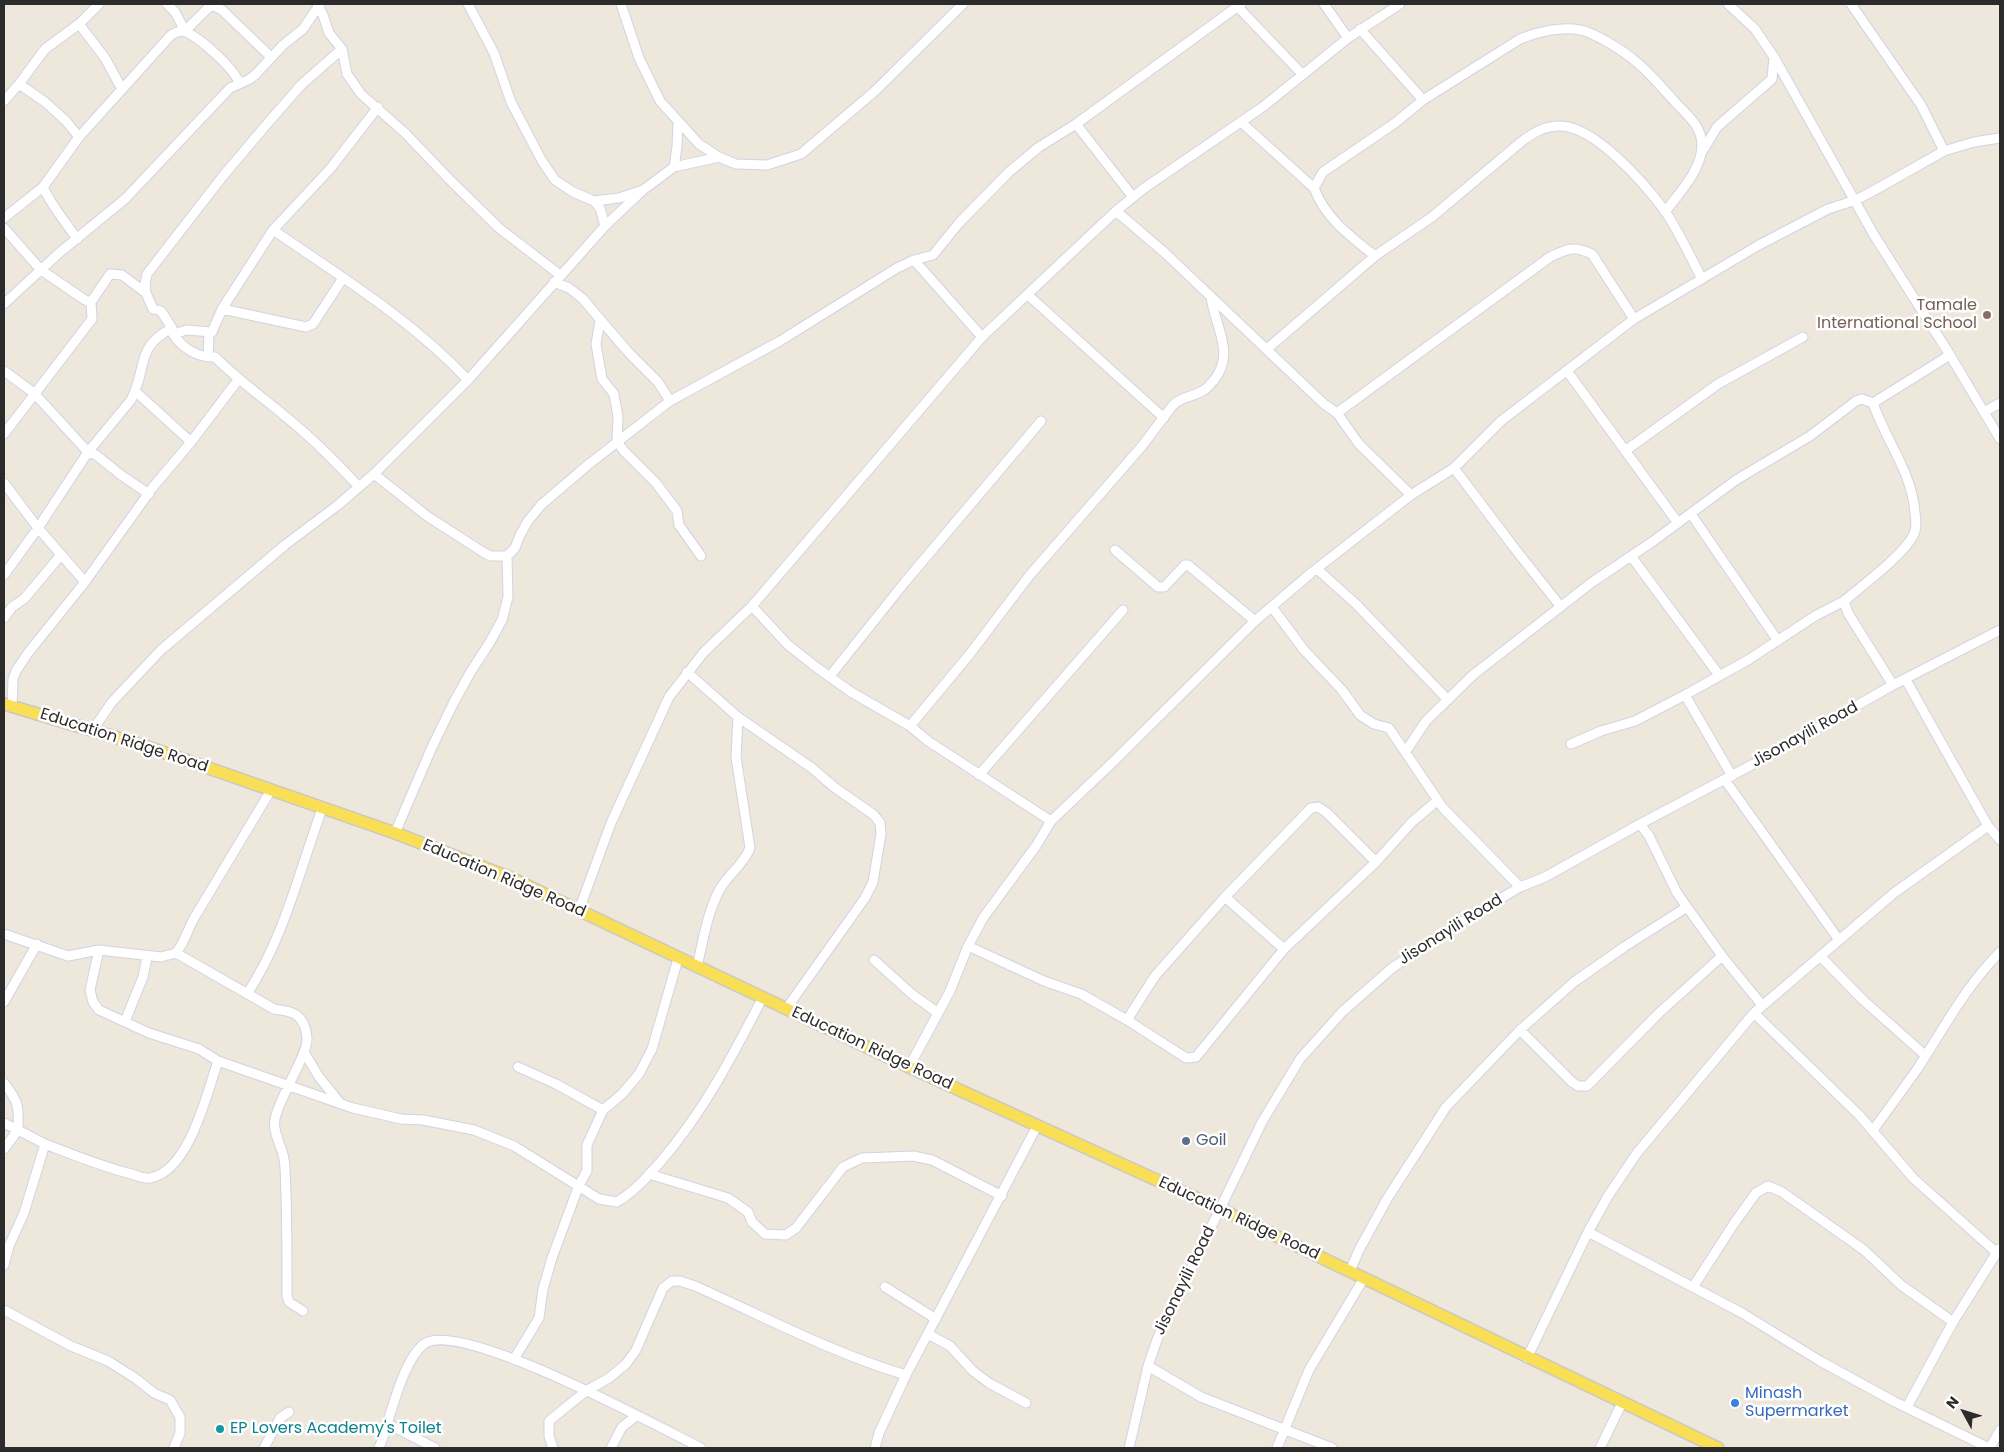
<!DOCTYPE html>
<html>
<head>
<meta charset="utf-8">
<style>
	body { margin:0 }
	#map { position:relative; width:2004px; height:1452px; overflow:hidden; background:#ede7dc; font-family:Poppins,sans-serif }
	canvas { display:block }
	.frame { position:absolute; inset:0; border:5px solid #2b2b2b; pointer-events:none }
	.north { position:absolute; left:1939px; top:1387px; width:50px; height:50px; -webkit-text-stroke:4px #fff; paint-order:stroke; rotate:309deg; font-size:14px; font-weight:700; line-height:20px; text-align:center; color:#2b2b2b }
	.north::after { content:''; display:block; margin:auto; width:18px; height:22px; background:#2b2b2b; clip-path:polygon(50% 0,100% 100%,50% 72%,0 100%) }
</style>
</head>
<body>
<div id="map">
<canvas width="2004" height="1452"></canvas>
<div class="frame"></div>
<div class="north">N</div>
</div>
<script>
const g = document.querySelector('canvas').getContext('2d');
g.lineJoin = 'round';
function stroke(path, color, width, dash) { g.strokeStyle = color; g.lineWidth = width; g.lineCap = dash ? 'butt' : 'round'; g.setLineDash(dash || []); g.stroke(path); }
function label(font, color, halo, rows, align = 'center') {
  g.font = font + ' Poppins,sans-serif'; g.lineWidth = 5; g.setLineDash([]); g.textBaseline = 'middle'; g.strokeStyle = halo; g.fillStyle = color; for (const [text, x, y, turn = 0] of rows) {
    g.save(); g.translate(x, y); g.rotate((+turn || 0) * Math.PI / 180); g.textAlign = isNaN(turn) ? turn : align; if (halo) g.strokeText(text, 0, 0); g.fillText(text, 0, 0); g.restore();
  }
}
const minor = new Path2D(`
	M 167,4 L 175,12 L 185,31 L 212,4
	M 317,4 L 323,15 L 329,33 L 342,49 L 347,74 L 361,94 L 405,133 L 452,182 L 499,228 L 560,275
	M 468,4 L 494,53 L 511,102 L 542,161 L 555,180 L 573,192 L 594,201 L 619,198 L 640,191
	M 621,4 L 639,58 L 660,101 L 699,144 L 719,157 L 736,164 L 767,165 L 801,154 L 875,91 L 963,4
	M 1324,4 L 1348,38
	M 1728,4 L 1755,29 L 1774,57 L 1874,235 L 1950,355 L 2000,439
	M 1851,4 L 1921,105 L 1944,151
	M 212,5 L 222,10 L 271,57
	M 1237,6 L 1302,74
	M 79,24 L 105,58 L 122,89
	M 1360,29 L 1423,100
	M 19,84 L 45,102 L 66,121 L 79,137
	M 4,101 L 19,84 L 45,49 L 79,24 L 99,4
	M 1241,122 L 1314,188
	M 1702,152 L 1717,127 L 1772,79 L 1774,57
	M 674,167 L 677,147 L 678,121
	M 43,187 C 52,207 65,221 77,239
	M 1133,197 L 1076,124 L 1241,4
	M 594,201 L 600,208 L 605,226
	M 1116,211 L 1165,253 L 1324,404 L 1337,413 L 1359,444 L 1411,495
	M 4,218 L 43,187 L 79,137 L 171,35 C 176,32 181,30 186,32 C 200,38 235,69 239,83
	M 4,228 L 41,270 L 85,300 L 91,302 L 110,274 L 122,275 L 146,293 L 153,309 L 161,311 L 172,328
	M 273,230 C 340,276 412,320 468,380
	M 1375,256 C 1351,237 1325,218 1314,188 L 1323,172 L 1395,123 L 1423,100 L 1520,39 C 1537,32 1561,26 1580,30 C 1588,31 1596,36 1604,40 C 1637,58 1651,75 1675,102 C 1688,116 1702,126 1702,146 C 1701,171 1679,193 1665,212
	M 914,260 L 933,255 L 959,223 L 1009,172 L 1039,147 L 1076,124
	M 554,282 L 569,288 L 582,298 L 629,353 L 658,382 L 670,401
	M 146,293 L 145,284 L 147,274 L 223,176 L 267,124 L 301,85 L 342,49
	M 1028,295 L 1164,418
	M 4,304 L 59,253 L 125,199 L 230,88 L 250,79 L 256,74 L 283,45 L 303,29 L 320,4
	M 222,309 L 306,327 L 313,324 L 343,278
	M 600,321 L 596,344 L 602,379 L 614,394 L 618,417 L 617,441 L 623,450 L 656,483 L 677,511 L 679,525 L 701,556
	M 173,334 C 182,348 198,358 215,357 C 238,380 261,396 286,417 C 312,438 336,462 359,487
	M 1267,349 L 1375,256 L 1432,217 L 1521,142 C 1533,133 1544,126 1560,126 C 1595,126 1645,184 1665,211 C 1679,232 1690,256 1702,279
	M 208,357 L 209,333 L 212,332 L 222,309 L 273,230 L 330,169 L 378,107
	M 4,371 L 34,393 L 88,452 L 96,455 L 121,475 L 149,494
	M 1567,371 L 1678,523
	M 135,391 L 191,442
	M 1984,412 L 2000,403
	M 1337,413 L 1550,257 C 1568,249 1573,245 1592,254 L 1634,319
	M 4,434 L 92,319 L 91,302
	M 1625,451 L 1718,384 L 1803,337
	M 1454,468 L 1512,545 L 1561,607
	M 374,474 L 427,516 L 486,554 L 491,556 L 507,556
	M 4,483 L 38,528 L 85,582
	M 1691,514 L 1778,641
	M 1115,550 L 1158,587 L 1164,587 L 1185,565 L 1188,565 L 1255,621
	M 1631,556 L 1719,675
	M 1317,569 L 1356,604 L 1448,700
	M 4,575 L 38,528 L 88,452 L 131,400 C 148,368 134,348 172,328 L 173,334 L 187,330 L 212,332
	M 1844,601 C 1863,585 1902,556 1913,536 C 1917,529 1916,521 1915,513 C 1912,472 1886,441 1873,403
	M 752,606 L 788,645 L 816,667 L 851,692 L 910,726 L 928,741 L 1051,821
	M 1272,607 L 1304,650 L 1342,690 L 1360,715 L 1374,724 L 1389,728 L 1443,808 L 1520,887
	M 4,618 L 12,607 L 24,599 L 61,555
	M 687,672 L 738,717 L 812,768 L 834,787 L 874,815 L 880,823 L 881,834 L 873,882 L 865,898 L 786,1009
	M 830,676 L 905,582 L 1041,421
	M 1906,680 L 1988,826 L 2000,840
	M 1685,695 L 1732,776
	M 12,706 L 13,679 L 16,671 L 28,653 L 85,582 L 153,487 L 191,442 L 238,380
	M 910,726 L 969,655 L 1029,576 L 1142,446 L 1173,405 C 1182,396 1194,397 1204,390 C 1208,388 1212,382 1215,379 C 1235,352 1215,327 1211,297
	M 92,731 L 112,702 L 161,650 L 285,545 L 338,505 L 374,474 L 468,380 L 605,226 L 643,190 L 674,167 L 719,157
	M 1571,744 L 1601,731 L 1635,721 L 1685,695 L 1748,660 L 1815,616 L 1844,601 L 1848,613 L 1893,685
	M 1406,751 L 1426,721 L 1473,675 L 1591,583 L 1652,542 L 1736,480 L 1810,436 L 1856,401 L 1862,399 L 1873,403 L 1950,355
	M 979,775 L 1123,610
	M 1725,780 L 1839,940
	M 1640,824 L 1649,836 L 1677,893 L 1722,956 L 1762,1005
	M 395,833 L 432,747 L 454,702 L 470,673 L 490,642 L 502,620 L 508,597 L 507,556 L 515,548 L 520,535 L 528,521 L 541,505 L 589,464 L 670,401 L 780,341 L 897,268 L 914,260 L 982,337
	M 1225,897 L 1284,949
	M 579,910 L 611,823 L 669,697 L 704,652 L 752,606 L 982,337 L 1116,211 L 1143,189 L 1264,106 L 1348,38 L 1400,4
	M 4,934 L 68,956 L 99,950 L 161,957 L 176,953 L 182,944 L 193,920 L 271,790
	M 968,946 L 1044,981 L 1081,994 L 1127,1020 L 1186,1058 L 1196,1057 L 1284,949 L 1376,862 L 1412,822 L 1438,800
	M 99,950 L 90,990 L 93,1002 L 99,1010 L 149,1033 L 199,1049 L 218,1061 L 353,1108 L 401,1119 L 423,1120 L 474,1130 L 514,1146 L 599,1199 L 617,1202 C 635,1191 648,1176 662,1160 C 704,1111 733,1055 763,997
	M 176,953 L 274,1009 C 294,1011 305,1015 307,1038 C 308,1055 279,1097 275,1119 C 272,1132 282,1146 284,1159 C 286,1170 285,1182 286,1193 C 287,1228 287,1262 287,1296 L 289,1302 L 303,1311
	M 1820,956 L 1863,1000 L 1925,1055
	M 874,960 L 913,995 L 938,1013
	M 697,967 C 703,941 707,913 720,889 C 729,874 744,864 750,848 L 736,757 L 738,717
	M 247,994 C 284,938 299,872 322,809
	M 4,1002 L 37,944
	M 1754,1013 L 1859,1115 L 1913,1178 L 1997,1253
	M 1127,1020 L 1155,976 L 1225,897 L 1311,808 L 1318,807 L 1326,812 L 1376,862
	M 125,1021 L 143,977 L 147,957
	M 1520,1030 L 1572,1082 L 1578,1086 L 1587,1086 L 1659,1013 L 1722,956
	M 304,1052 L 319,1077 L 340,1103
	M 518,1067 L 556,1084 L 603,1110
	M 909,1067 L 950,991 L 968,946 L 983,918 L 1036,846 L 1051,821 L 1114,761 L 1255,621 L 1311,573 L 1411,495 L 1454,468 L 1501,421 L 1634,319 L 1759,245 L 1828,209 L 1856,200 L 1873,191 L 1944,151 L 1974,142 L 2000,138
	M 4,1083 C 19,1102 19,1107 18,1130 L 45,1144
	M 4,1123 L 18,1130 L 4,1149
	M 1873,1130 C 1888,1110 1903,1089 1918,1068 C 1944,1028 1966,986 2000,952
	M 649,1174 L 728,1198 L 748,1212 L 752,1222 L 765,1234 L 786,1235 L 796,1228 L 843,1167 L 862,1158 L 913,1156 L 932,1160 L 1002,1196
	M 1588,1232 L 1742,1313 L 1820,1361 L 1895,1402 L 1989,1448
	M 4,1265 L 9,1246 L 24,1213 L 45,1144 C 74,1155 102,1167 132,1174 C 137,1176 145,1179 150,1178 C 189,1172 207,1093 218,1061
	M 1350,1271 L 1359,1250 L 1387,1199 L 1446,1107 L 1520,1030 L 1574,982 L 1624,947 L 1687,907
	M 885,1287 L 936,1319
	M 1693,1287 L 1735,1222 L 1756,1193 L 1768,1186 L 1782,1192 L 1864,1250 L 1901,1285 L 1953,1322
	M 4,1310 L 71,1346 L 108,1361 L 135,1378 L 154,1393 L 170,1400 L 180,1417 L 180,1433 L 174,1448
	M 928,1334 L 950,1346 L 973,1371 L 989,1383 L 1026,1403
	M 1527,1358 L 1588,1232 L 1608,1196 L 1637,1153 L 1754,1013 L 1894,893 L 1988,826
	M 514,1359 L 539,1318 L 543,1289 L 552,1258 L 579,1185 L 587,1171 L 587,1145 L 603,1110 L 622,1094 L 639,1074 L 652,1049 L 678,959
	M 1148,1366 L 1201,1397 L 1332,1448
	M 1907,1407 L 1953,1322 L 1999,1249
	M 388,1424 L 435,1448
	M 264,1448 L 280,1418 L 289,1412
	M 379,1448 C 390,1421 401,1362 424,1344 C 459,1318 659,1427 701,1448
	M 553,1448 L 549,1436 L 549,1421 L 586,1391 L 609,1378 L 626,1364 L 636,1350 L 663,1288 L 672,1281 L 680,1281 L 695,1286 C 765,1317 832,1353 906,1375
	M 611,1448 L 622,1427 L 636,1416
	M 875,1448 L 879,1433 L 906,1375 L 1037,1126
	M 1129,1448 L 1148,1366 L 1158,1337 L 1262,1122 L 1300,1059 L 1342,1012 L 1392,968 L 1463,921 L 1520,887 L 1545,877 L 1640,824 L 1761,760 L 1893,685 L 2000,630
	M 1277,1448 L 1309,1370 L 1364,1278
	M 1600,1448 L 1622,1403
	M 1990,1448 L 2000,1430`);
const major = new Path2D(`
	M 4,704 L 148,747 L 395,833 L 511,878 L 909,1067 L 1220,1209 L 1718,1448`);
stroke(minor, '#d1d3e4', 11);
stroke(major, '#c8c8c8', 14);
stroke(minor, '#fff', 9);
stroke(major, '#f9df55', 11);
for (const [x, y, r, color] of [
	[1987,315,5,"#8d6e63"],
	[1186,1141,5,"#5c6f8a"],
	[1735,1403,5,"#3f7fe0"],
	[220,1429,5,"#0f9aa8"]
]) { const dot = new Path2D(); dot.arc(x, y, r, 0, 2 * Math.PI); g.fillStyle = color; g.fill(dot); stroke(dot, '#fff', 2); }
label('16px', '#785e54', '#fff', [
	["Tamale",1977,306],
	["International School",1977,324]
], 'right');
label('16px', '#2b2b2b', '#fff', [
	["Jisonayili Road",1805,735,-29],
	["Education Ridge Road",124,741,18],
	["Education Ridge Road",504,879,23],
	["Jisonayili Road",1451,930,-32],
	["Education Ridge Road",872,1049,25],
	["Education Ridge Road",1239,1219,25],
	["Jisonayili Road",1185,1281,-64]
]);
label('16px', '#4e5e75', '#fff', [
	["Goil",1196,1141]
], 'left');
label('16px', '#366cbe', '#fff', [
	["Minash",1745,1394],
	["Supermarket",1745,1412]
], 'left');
label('16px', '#0d838f', '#fff', [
	["EP Lovers Academy's Toilet",230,1429]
], 'left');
</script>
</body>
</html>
